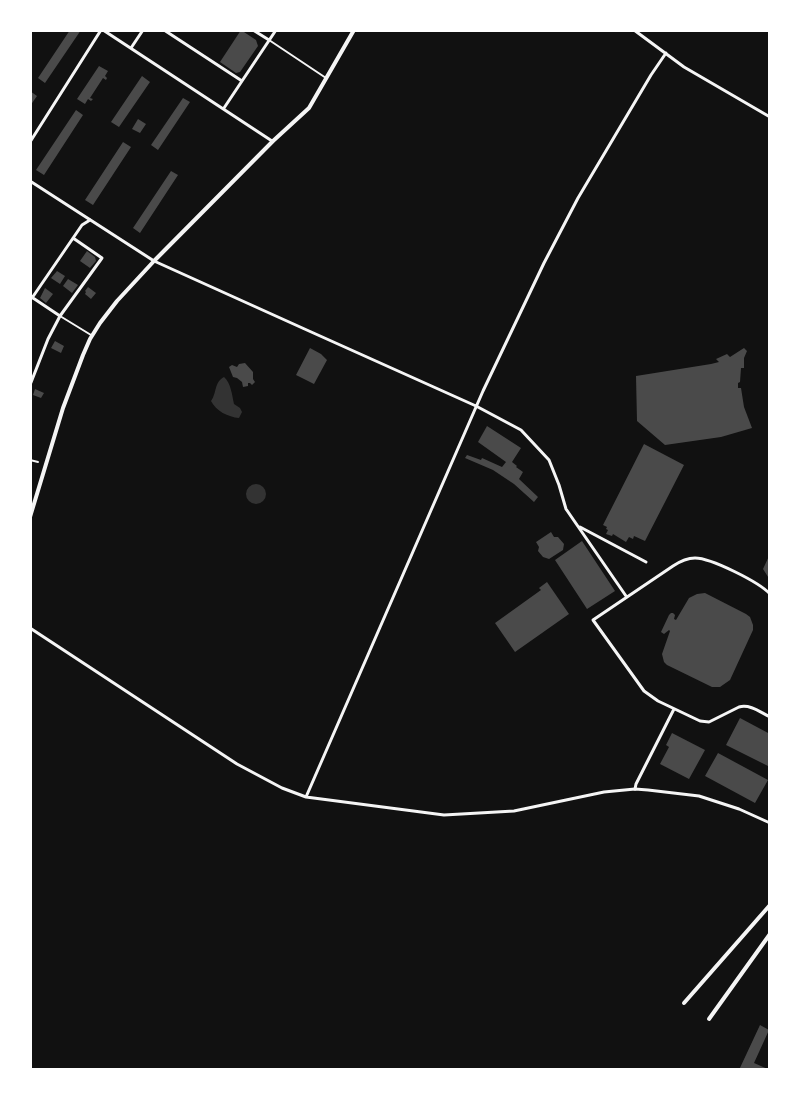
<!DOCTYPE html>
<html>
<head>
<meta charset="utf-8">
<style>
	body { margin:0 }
	#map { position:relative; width:800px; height:1100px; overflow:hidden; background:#111; font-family:"PT Sans Narrow",sans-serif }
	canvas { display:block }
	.frame { position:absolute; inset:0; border:32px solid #fff; pointer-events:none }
</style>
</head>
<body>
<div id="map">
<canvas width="800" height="1100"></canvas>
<div class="frame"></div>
</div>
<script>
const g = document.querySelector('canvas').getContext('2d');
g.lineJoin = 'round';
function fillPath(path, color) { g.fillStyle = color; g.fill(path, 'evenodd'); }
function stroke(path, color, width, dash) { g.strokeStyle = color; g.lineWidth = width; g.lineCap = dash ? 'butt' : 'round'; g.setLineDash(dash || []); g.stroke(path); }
fillPath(new Path2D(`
	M 224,377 C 231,383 232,395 234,404 L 240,408 L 242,412 L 239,418 C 228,417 216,411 211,401 C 217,393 214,382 224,377 Z
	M246 494a10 10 0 1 1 20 0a10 10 0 1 1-20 0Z`), '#333');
fillPath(new Path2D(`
	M 70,30 L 81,30 L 45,83 L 38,78 Z
	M 241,30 L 256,40 L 258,46 L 240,72 L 236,73 L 220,62 Z
	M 99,66 L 108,71 L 105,76 L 107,78 L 106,80 L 103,78 L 90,98 L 93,99 L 91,101 L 88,99 L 85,104 L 77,99 Z
	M 142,76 L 150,82 L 119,127 L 111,122 Z
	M 30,91 L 37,96 L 30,106 Z
	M 183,98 L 190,102 L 158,150 L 151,145 Z
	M 76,110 L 83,115 L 44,175 L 36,170 Z
	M 138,119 L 146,124 L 140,133 L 132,129 Z
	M 123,142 L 131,147 L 93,205 L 85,200 Z
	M 171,171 L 178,175 L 140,233 L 133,228 Z
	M 87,251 L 95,257 L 96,261 L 90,268 L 80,261 Z
	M 57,271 L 65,276 L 60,284 L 51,278 Z
	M 68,279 L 78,285 L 72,293 L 63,286 Z
	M 88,287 L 96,293 L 91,299 L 85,294 L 86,292 L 85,291 Z
	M 45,288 L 53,294 L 46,303 L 40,298 Z
	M 55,341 L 64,346 L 61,353 L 51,348 Z
	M 310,348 L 321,354 L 327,360 L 314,384 L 296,375 Z
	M 744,348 L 747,351 L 744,358 L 744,368 L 741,368 L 740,382 L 738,383 L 738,388 L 741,388 L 744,407 L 752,428 L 721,437 L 665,445 L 637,421 L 636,376 L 711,364 L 719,362 L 716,359 L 727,354 L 730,357 Z
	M 245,363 L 253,372 L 253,379 L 255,382 L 252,385 L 250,383 L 248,383 L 248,386 L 243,387 L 242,382 L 237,378 L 233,377 L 229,367 L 232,365 L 237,367 L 239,364 Z
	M 35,389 L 44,393 L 41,398 L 33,395 Z
	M 487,426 L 521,448 L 512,462 L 517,466 L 516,467 L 523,472 L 519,479 L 538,497 L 534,502 L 514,484 L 493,470 L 465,458 L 467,455 L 481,460 L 482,458 L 502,467 L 506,462 L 478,442 Z
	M 644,444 L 684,465 L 645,541 L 634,536 L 633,539 L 629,537 L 626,542 L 613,534 L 612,536 L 606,534 L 608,530 L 606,529 L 607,527 L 603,525 Z
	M 551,532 L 554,537 L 558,537 L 564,544 L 563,550 L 549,559 L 543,557 L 538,551 L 539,547 L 536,542 Z
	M 582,541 L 615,591 L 587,609 L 555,560 Z
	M 770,554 L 770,580 L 763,569 Z
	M 547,582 L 569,614 L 515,652 L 495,623 L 541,590 L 539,588 Z
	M 705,593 L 746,614 L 750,617 L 753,625 L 753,630 L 730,680 L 720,687 L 712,687 L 667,665 L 664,662 L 662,654 L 670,631 L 669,630 L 664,634 L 661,632 L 669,615 L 671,613 L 673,613 L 675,615 L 674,619 L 676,620 L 689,598 L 697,594 Z
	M 740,718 L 770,734 L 770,767 L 726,745 Z
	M 672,733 L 705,750 L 689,779 L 660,764 L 669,747 L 666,745 Z
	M 718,753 L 768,780 L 755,803 L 705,776 Z
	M 760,1025 L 769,1030 L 754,1063 L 770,1070 L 739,1070 Z`), '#4a4a4a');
stroke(new Path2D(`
	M 269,40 L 326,78
	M 60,316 L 91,335
	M 30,460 L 38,462`), '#f5f5f5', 2);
stroke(new Path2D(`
	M 103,30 L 272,141
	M 164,30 L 242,81
	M 253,30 L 269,40
	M 131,48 L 143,30
	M 224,108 L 276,30
	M 30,142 L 101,30
	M 30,296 L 60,316
	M 32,298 L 82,225 L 90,220
	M 30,385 L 48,339 L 60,316 L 102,258 L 73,238
	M 476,406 L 521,430 L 549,460 L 559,485 L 566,509 L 626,596
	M 580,527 L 646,562
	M 770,594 C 759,582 711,558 695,558 C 687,558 679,562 673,566 L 593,620 L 644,691 L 658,701 L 700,721 L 709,722 L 739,707 C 750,704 760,712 770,717
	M 635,789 L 636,784 L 674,709`), '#f5f5f5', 3);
stroke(new Path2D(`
	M 634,30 L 684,67 L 770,117
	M 30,181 L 154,261 L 309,331 L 476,406
	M 30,628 L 237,764 L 282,788 L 306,797 L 444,815 L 514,811 L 604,792 L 635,789 L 648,790 L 699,796 L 739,809 L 770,823
	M 306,797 L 483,391 L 544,263 L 578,198 L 651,75 L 666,53`), '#f5f5f5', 3);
stroke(new Path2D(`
	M 30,517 L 63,408 L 83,355 L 90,339 L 100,323 L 117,301 L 154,261 L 273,141 L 309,108 L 354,30
	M 684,1003 L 770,905
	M 709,1019 L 770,934`), '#f5f5f5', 4);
</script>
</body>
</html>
